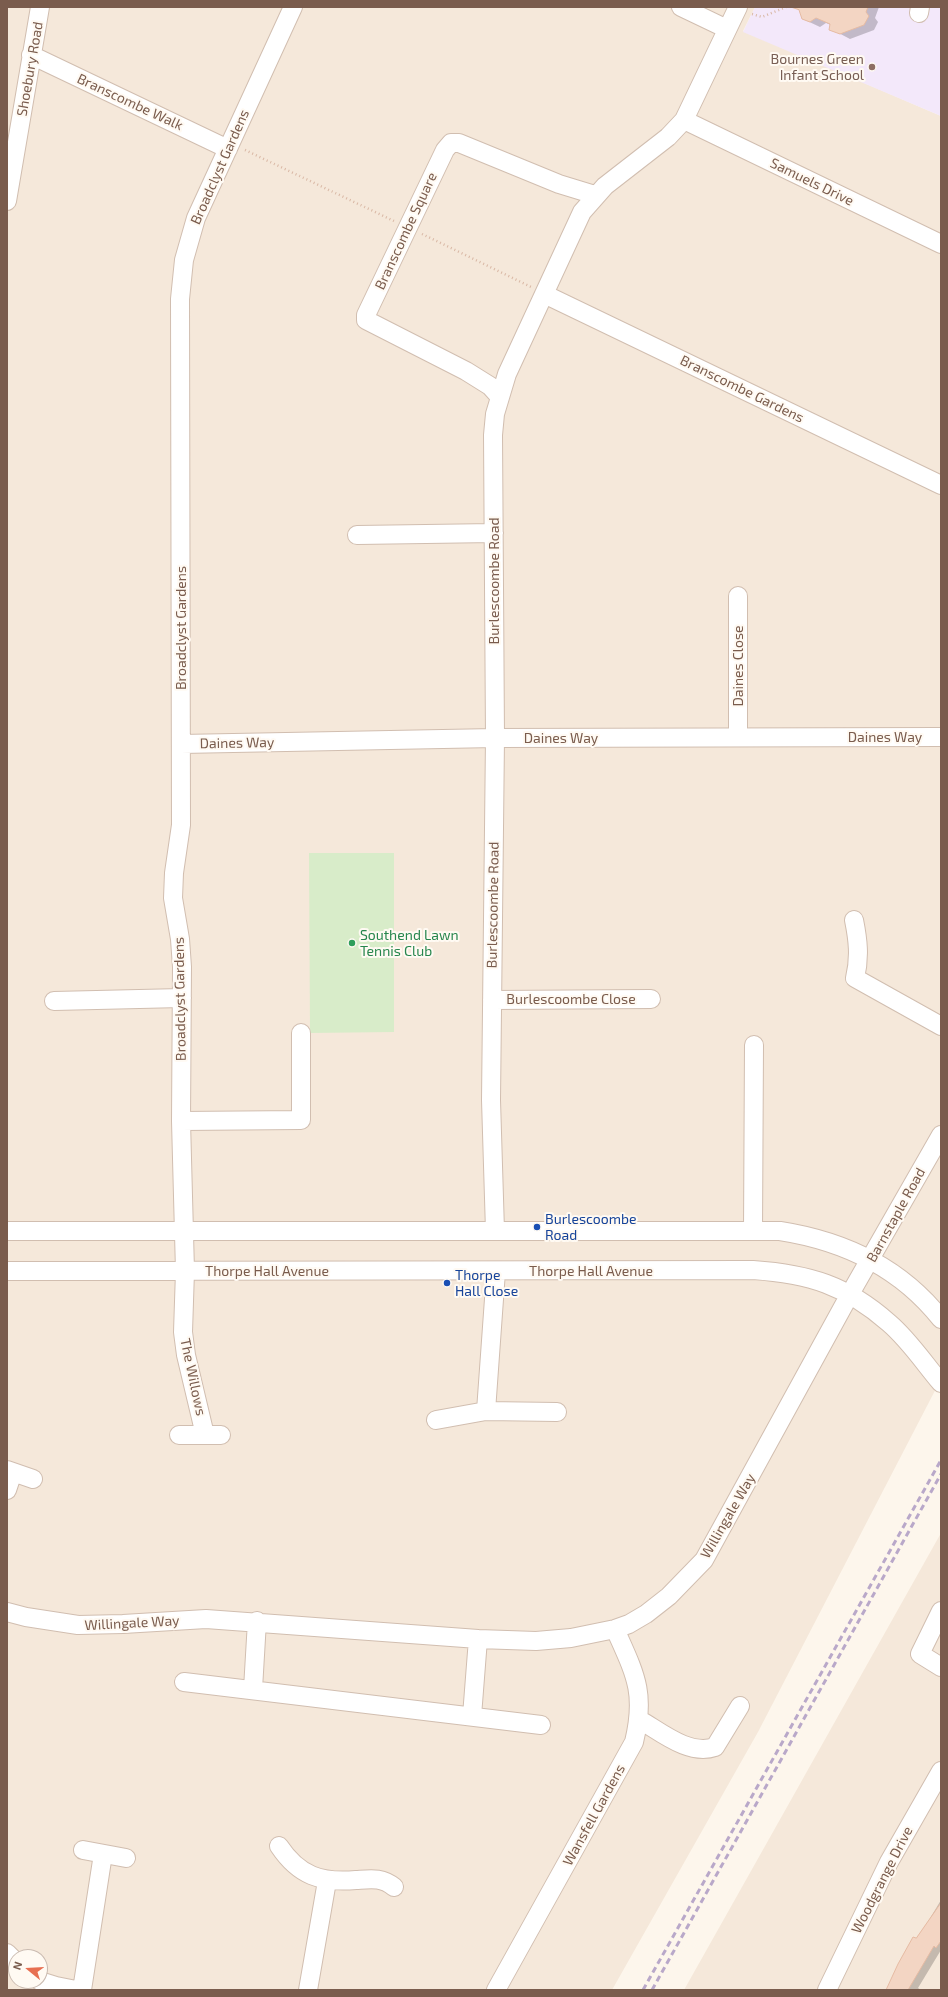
<!DOCTYPE html>
<html>
<head>
<meta charset="utf-8">
<style>
	body { margin:0 }
	#map { position:relative; width:948px; height:1997px; overflow:hidden; background:#fdf6ec; font-family:"Exo 2",sans-serif }
	canvas { display:block }
	.frame { position:absolute; inset:0; border:8px solid #7a5c4d; pointer-events:none }
	.north { position:absolute; left:8px; top:1949px; width:40px; height:40px; box-sizing:border-box; background:#fffaf3; border:1px solid #cabbb1; border-radius:50%; rotate:288deg; font-size:11px; font-weight:700; line-height:16px; text-align:center; color:#7a5c4d }
	.north::after { content:''; display:block; margin:auto; width:14px; height:18px; background:#e76f51; clip-path:polygon(50% 0,100% 100%,50% 72%,0 100%) }
</style>
</head>
<body>
<div id="map">
<canvas width="948" height="1997"></canvas>
<div class="frame"></div>
<div class="north">N</div>
</div>
<script>
const g = document.querySelector('canvas').getContext('2d');
g.lineJoin = 'round';
function fillPath(path, color) { g.fillStyle = color; g.fill(path, 'evenodd'); }
function stroke(path, color, width, dash) { g.strokeStyle = color; g.lineWidth = width; g.lineCap = dash ? 'butt' : 'round'; g.setLineDash(dash || []); g.stroke(path); }
function label(font, color, halo, rows, align = 'center') {
  g.font = font + ' "Exo 2",sans-serif'; g.lineWidth = 4; g.setLineDash([]); g.textBaseline = 'middle'; g.strokeStyle = halo; g.fillStyle = color; for (const [text, x, y, turn = 0] of rows) {
    g.save(); g.translate(x, y); g.rotate((+turn || 0) * Math.PI / 180); g.textAlign = isNaN(turn) ? turn : align; if (halo) g.strokeText(text, 0, 0); g.fillText(text, 0, 0); g.restore();
  }
}
fillPath(new Path2D(`
	M 7,7 L 755,7 L 743,31 L 941,116 L 941,1379 L 758,1732 L 612,1990 L 7,1990 ZM 16,1957 L 40,1957 L 40,1981 L 16,1981 Z
	M 941,1533 L 941,1990 L 684,1990 L 751,1871 Z`), '#f5e8da');
fillPath(new Path2D(`
	M 755,7 L 941,7 L 941,116 L 743,32 Z`), '#f3e8fa');
fillPath(new Path2D(`
	M 309,853 L 394,853 L 394,1032 L 310,1033 Z`), '#d8ecc9');
fillPath(new Path2D(`
	M 799,7 L 879,7 L 875,18 L 878,22 L 874,30 L 850,39 L 831,29 L 831,25 L 826,23 L 820,27 L 803,19 Z
	M 941,1900 L 941,1950 L 918,1988 L 921,1990 L 887,1990 Z`), '#0003');
const building = new Path2D(`
	M 791,7 L 868,7 L 866,12 L 869,16 L 864,25 L 840,34 L 829,30 L 830,24 L 816,18 L 810,22 L 802,19 L 799,10 Z
	M 941,1903 L 941,1941 L 936,1948 L 934,1946 L 908,1990 L 886,1990 L 898,1964 L 913,1937 L 916,1938 Z`);
fillPath(building, '#f3d5c3');
stroke(building, '#e6bba3', 1);
const minor = new Path2D(`
	M 681,7 L 727,29
	M 919,13 L 920,7
	M 31,55 L 228,149
	M 684,120 L 941,244
	M 7,201 L 40,7
	M 544,294 L 941,485
	M 499,396 L 490,386 L 466,371 L 366,320 L 366,315 L 445,150 L 451,143 L 459,143 L 559,184 L 595,195
	M 357,535 L 494,533
	M 738,596 L 738,736
	M 181,744 L 495,738 L 941,737
	M 854,920 C 858,940 860,957 855,978 L 941,1026
	M 492,1000 L 651,999
	M 54,1001 L 182,998
	M 181,1121 L 301,1120 L 301,1033
	M 7,1231 L 780,1231 C 844,1241 900,1267 941,1319
	M 495,1231 L 491,1100 L 495,738 L 493,435 L 495,414 L 507,374 L 582,212 L 605,186 L 668,137 L 684,120 L 738,7
	M 753,1231 L 754,1045
	M 7,1271 L 753,1270 C 809,1274 846,1285 889,1323 C 909,1340 924,1363 941,1383
	M 486,1411 L 557,1412
	M 436,1420 L 486,1411 L 496,1271
	M 179,1435 L 221,1435
	M 205,1435 L 186,1355 L 183,1332 L 185,1271 L 181,1121 L 182,967 L 180,939 L 173,898 L 174,873 L 181,825 L 180,299 L 184,260 L 196,218 L 293,7
	M 7,1470 L 33,1479
	M 7,1490 L 13,1472
	M 941,1611 L 920,1654 L 941,1667
	M 7,1612 L 26,1617 L 78,1625 L 123,1624 L 206,1619 L 478,1639 L 536,1641 L 571,1638 L 615,1629 L 629,1624 L 646,1614 L 669,1596 L 704,1560 L 850,1294 L 941,1135
	M 184,1682 L 541,1725
	M 253,1689 L 257,1621
	M 472,1716 L 478,1639
	M 640,1720 C 661,1732 689,1756 715,1747 L 740,1706
	M 279,1846 C 299,1876 321,1883 356,1880 C 371,1879 382,1877 394,1887
	M 83,1850 L 126,1858
	M 7,1953 L 16,1962
	M 40,1981 L 56,1986 L 76,1990
	M 82,1990 L 103,1854
	M 308,1990 L 327,1881
	M 496,1990 L 634,1742 C 646,1692 635,1674 615,1629
	M 827,1990 L 889,1862 L 941,1771`);
stroke(minor, '#d1beb0', 20);
stroke(new Path2D(`
	M 752,14 L 762,17 L 786,7
	M 245,150 L 394,221
	M 422,234 L 531,287`), '#d9b8a5', 2.5, [1, 3]);
stroke(minor, '#fff', 18);
stroke(new Path2D(`
	M 643,1990 L 941,1460
	M 652,1990 L 941,1474`), '#b9a8c9', 3, [6, 4]);
for (const [x, y, r, color] of [
	[872,67,4,"#8d6e63"],
	[352,943,4,"#2e9e5b"],
	[537,1227,4,"#1a4fb4"],
	[447,1283,4,"#1a4fb4"]
]) { const dot = new Path2D(); dot.arc(x, y, r, 0, 2 * Math.PI); g.fillStyle = color; g.fill(dot); stroke(dot, '#fffaf3', 1.5); }
label('14px', '#785e54', '#fffaf3', [
	["Bournes Green",864,59],
	["Infant School",864,75]
], 'right');
label('14px', '#7a5c4d', '#fffaf3', [
	["Shoebury Road",30,69,-80],
	["Branscombe Walk",130,102,25],
	["Broadclyst Gardens",220,167,-66],
	["Samuels Drive",812,182,26],
	["Branscombe Square",406,231,-65],
	["Branscombe Gardens",742,389,26],
	["Burlescoombe Road",494,581,-90],
	["Broadclyst Gardens",181,628,-90],
	["Daines Close",738,666,-90],
	["Daines Way",885,737],
	["Daines Way",561,738],
	["Daines Way",237,743,-1],
	["Burlescoombe Road",493,905,-89],
	["Broadclyst Gardens",180,999,-91],
	["Burlescoombe Close",571,999],
	["Barnstaple Road",896,1215,-61],
	["Thorpe Hall Avenue",267,1271],
	["Thorpe Hall Avenue",591,1271],
	["The Willows",193,1377,78],
	["Willingale Way",728,1516,-60],
	["Willingale Way",132,1623,-3],
	["Wansfell Gardens",594,1815,-61],
	["Woodgrange Drive",882,1880,-63]
]);
label('14px', '#27864d', '#fffaf3', [
	["Southend Lawn",360,935],
	["Tennis Club",360,951]
], 'left');
label('14px', '#164399', '#fffaf3', [
	["Burlescoombe",545,1219],
	["Road",545,1235],
	["Thorpe",455,1275],
	["Hall Close",455,1291]
], 'left');
</script>
</body>
</html>
